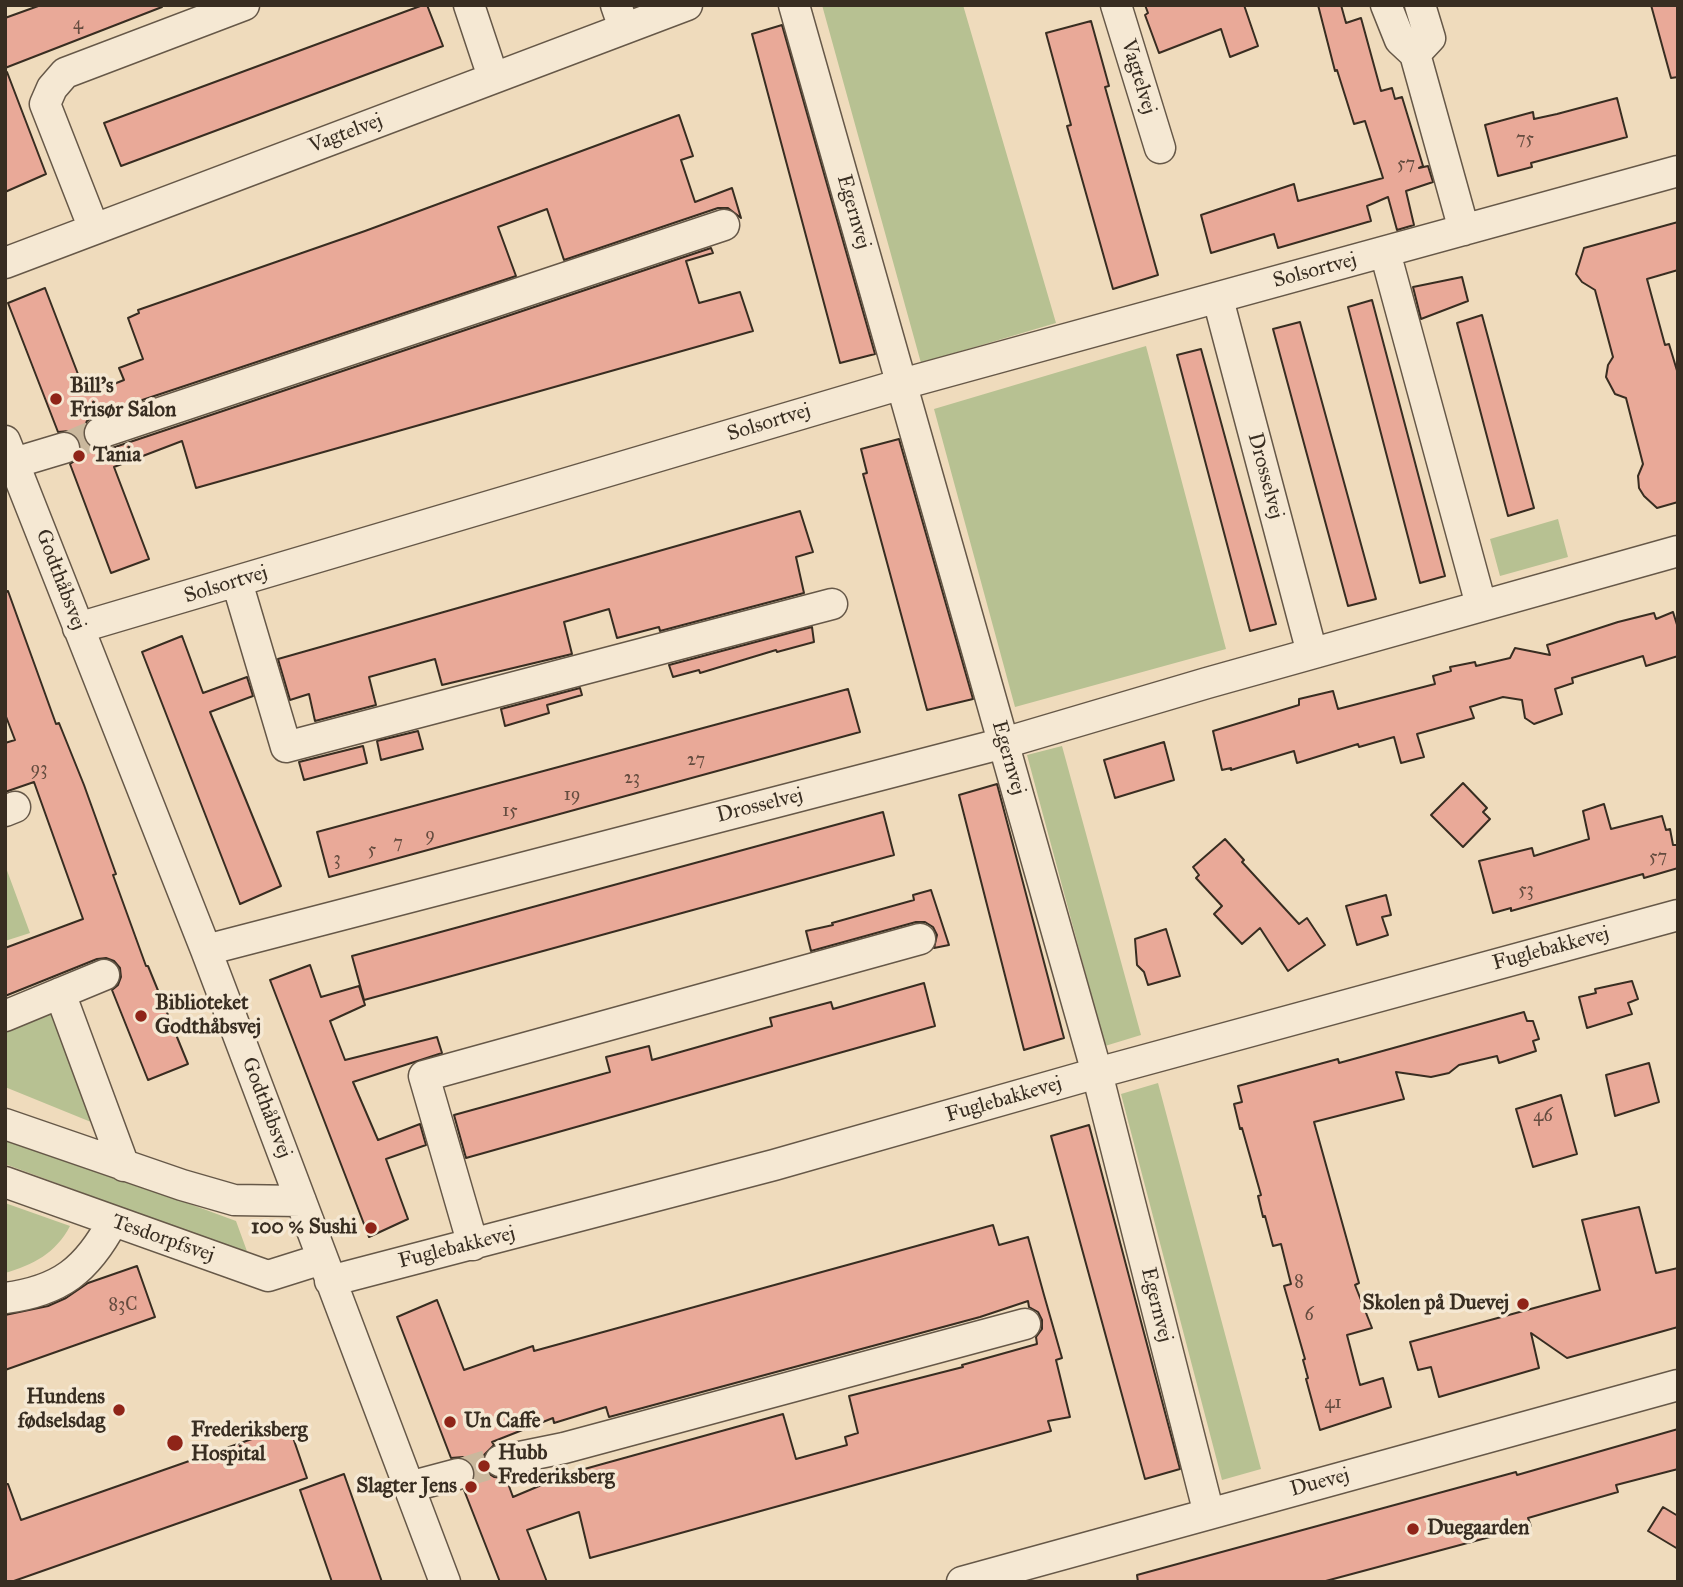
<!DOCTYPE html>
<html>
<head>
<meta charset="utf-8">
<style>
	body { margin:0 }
	#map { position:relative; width:1683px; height:1587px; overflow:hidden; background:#efdbbc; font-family:"IM FELL Great Primer",serif }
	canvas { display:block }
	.frame { position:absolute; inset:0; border:7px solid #382d21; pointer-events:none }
</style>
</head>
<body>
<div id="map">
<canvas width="1683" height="1587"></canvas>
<div class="frame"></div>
</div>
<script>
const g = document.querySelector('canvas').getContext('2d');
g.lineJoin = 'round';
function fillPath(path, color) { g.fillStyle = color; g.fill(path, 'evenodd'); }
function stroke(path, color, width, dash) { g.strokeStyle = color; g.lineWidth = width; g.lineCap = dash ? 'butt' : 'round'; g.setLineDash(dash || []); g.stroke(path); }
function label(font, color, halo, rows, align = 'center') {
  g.font = font + ' "IM FELL Great Primer",serif'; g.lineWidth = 7; g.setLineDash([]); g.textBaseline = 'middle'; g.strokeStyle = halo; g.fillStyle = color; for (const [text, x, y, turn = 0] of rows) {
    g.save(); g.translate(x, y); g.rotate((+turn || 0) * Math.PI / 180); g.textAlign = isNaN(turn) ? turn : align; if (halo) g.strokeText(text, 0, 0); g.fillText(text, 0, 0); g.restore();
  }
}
fillPath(new Path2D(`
	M 822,5 L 963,5 L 1056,323 L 921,363 Z
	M 1146,346 L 1226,649 L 1015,707 L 934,409 Z
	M 1558,519 L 1568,557 L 1500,576 L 1490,539 Z
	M 1062,746 L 1141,1035 L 1105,1046 L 1027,755 Z
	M 5,865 L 30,933 L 5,941 Z
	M 53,1010 L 91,1122 L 5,1087 L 5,1030 Z
	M 1158,1083 L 1261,1469 L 1222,1480 L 1121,1094 Z
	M 5,1136 L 236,1221 L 248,1254 L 5,1164 Z
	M 5,1203 L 70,1226 C 56,1253 33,1265 5,1273 Z`), '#b7c192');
const building = new Path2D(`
	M 41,5 L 162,5 L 162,7 L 5,68 L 5,18 Z
	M 423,5 L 427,5 L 443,46 L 121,166 L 104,123 Z
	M 1145,5 L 1244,5 L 1258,46 L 1230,57 L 1221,29 L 1159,53 L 1145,15 L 1148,13 Z
	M 1318,5 L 1341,5 L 1346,23 L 1361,18 L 1381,91 L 1392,88 L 1395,99 L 1402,97 L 1423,166 L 1419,168 L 1428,166 L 1433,182 L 1406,191 L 1414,225 L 1397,230 L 1388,197 L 1367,206 L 1371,221 L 1278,248 L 1274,234 L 1211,253 L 1201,215 L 1294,184 L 1298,201 L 1383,178 L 1365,121 L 1354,124 L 1337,70 L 1335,71 Z
	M 1651,5 L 1678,5 L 1678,77 L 1671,78 Z
	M 1091,21 L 1109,86 L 1105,87 L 1158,275 L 1113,289 L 1067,126 L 1071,125 L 1046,33 Z
	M 782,25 L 875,354 L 840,363 L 752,34 Z
	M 5,72 L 7,72 L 46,174 L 5,192 Z
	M 1617,98 L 1627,137 L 1531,163 L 1532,167 L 1498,176 L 1485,125 L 1533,112 L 1534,119 L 1557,114 Z
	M 679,115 L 693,156 L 681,160 L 695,202 L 732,188 L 741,218 L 728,208 L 718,208 L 564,260 L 547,209 L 498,227 L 516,276 L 94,416 L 87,421 L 83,429 L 84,439 L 89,446 L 96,450 L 106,450 L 711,248 L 713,253 L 686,261 L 699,303 L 740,292 L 753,331 L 196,488 L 182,441 L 114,467 L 149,559 L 111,573 L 70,464 L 76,460 L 81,453 L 80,442 L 75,435 L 69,431 L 58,432 L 8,303 L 45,288 L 86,395 L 124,380 L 119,368 L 143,359 L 128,318 L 139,313 L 138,310 L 365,231 Z
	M 1678,222 L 1678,270 L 1647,279 L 1665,345 L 1669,344 L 1678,374 L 1678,502 L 1657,508 L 1644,496 L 1639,488 L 1638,476 L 1643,464 L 1626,398 L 1615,394 L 1606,377 L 1608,365 L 1613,357 L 1595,290 L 1582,282 L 1576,274 L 1584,248 Z
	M 1462,277 L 1468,301 L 1421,319 L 1413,287 Z
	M 1372,300 L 1445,576 L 1420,583 L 1348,307 Z
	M 1482,315 L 1534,508 L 1508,516 L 1457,323 Z
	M 1300,322 L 1376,599 L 1348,606 L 1273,329 Z
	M 1201,349 L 1276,624 L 1250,631 L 1177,355 Z
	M 899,439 L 973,699 L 927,710 L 863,474 L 867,473 L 861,449 Z
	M 800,511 L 813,552 L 796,557 L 804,593 L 660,631 L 659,627 L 617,638 L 609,609 L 564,622 L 572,654 L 442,685 L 435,659 L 369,677 L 376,705 L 315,721 L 309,694 L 290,700 L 278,659 Z
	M 8,591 L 56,724 L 59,723 L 84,785 L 116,874 L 113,875 L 146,966 L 148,966 L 188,1064 L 148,1080 L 112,990 L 118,985 L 121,977 L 120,968 L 114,961 L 106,958 L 97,959 L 5,996 L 5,948 L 83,919 L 34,782 L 5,792 L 5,743 L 15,740 L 5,714 L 5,592 Z
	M 1673,612 L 1678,628 L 1678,656 L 1646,666 L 1643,656 L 1572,678 L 1573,683 L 1555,689 L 1562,714 L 1534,724 L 1525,718 L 1522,700 L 1503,697 L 1470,707 L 1474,718 L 1417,734 L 1424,757 L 1401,763 L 1394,737 L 1359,747 L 1358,744 L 1297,763 L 1294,751 L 1231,770 L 1231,768 L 1222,770 L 1213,731 L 1299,705 L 1299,699 L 1333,691 L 1338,709 L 1435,684 L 1433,676 L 1451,671 L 1450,667 L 1475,662 L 1476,666 L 1510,658 L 1515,648 L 1550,655 L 1547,645 L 1618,622 L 1654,613 L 1656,619 Z
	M 812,627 L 814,642 L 777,652 L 776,650 L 700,673 L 699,670 L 673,677 L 669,665 Z
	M 182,636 L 203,693 L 247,677 L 253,696 L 210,712 L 281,886 L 240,904 L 142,652 Z
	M 580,688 L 582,695 L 547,705 L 549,713 L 505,726 L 501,709 Z
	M 848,689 L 860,732 L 329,877 L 317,832 Z
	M 418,731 L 423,749 L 381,760 L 377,741 Z
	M 1164,742 L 1174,780 L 1115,798 L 1104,760 Z
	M 363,746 L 367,763 L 304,780 L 299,762 Z
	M 1463,783 L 1487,808 L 1483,812 L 1490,819 L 1463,847 L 1431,815 Z
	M 997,784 L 1064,1038 L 1024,1050 L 959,795 Z
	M 1604,804 L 1611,829 L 1662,816 L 1666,830 L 1670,829 L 1673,845 L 1678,845 L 1678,868 L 1644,878 L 1643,874 L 1511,911 L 1511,908 L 1493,913 L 1479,861 L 1532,848 L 1534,856 L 1589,839 L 1583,811 Z
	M 883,812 L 894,855 L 364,1000 L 352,956 Z
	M 1225,839 L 1244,860 L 1242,862 L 1299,924 L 1307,918 L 1325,945 L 1288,971 L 1260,928 L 1242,944 L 1214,914 L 1222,906 L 1196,878 L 1199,875 L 1193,867 Z
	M 931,890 L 949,945 L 934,948 L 937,935 L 933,927 L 925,922 L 916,922 L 811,951 L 806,931 L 833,925 L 832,923 L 914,900 L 913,895 Z
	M 1386,895 L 1391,915 L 1382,917 L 1388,935 L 1357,945 L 1346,906 Z
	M 1166,929 L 1180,976 L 1148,985 L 1144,972 L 1137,965 L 1135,939 Z
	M 310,965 L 321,997 L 359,986 L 365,1005 L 330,1021 L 345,1060 L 437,1037 L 442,1053 L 353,1082 L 378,1140 L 420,1124 L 426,1145 L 386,1159 L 408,1219 L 369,1237 L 270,980 Z
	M 1632,981 L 1638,999 L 1628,1003 L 1632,1014 L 1587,1028 L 1579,997 L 1596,993 L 1595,989 Z
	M 924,983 L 935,1026 L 466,1158 L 454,1115 L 610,1072 L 606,1057 L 649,1046 L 652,1060 L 772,1026 L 770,1018 L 831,1002 L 833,1009 Z
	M 1524,1012 L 1527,1021 L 1533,1021 L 1539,1039 L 1533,1041 L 1536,1051 L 1499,1063 L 1497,1056 L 1459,1065 L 1449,1073 L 1431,1077 L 1396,1072 L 1404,1099 L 1314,1122 L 1359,1283 L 1355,1285 L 1372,1328 L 1347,1335 L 1360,1385 L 1383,1378 L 1391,1407 L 1320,1430 L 1306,1379 L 1308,1378 L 1303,1360 L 1305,1359 L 1284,1286 L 1291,1284 L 1281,1244 L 1273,1246 L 1265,1216 L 1263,1217 L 1258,1196 L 1261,1195 L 1242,1128 L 1240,1129 L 1234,1104 L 1242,1102 L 1238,1086 L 1338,1059 L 1339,1063 Z
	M 1649,1063 L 1659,1102 L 1615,1116 L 1606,1075 Z
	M 1561,1095 L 1577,1154 L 1533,1167 L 1516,1109 Z
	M 1089,1125 L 1180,1469 L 1145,1479 L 1051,1136 Z
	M 1639,1207 L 1656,1273 L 1678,1268 L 1678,1327 L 1567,1358 L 1531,1333 L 1539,1368 L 1439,1397 L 1431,1367 L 1418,1370 L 1410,1342 L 1600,1290 L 1582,1220 Z
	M 993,1225 L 999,1245 L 1028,1237 L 1044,1295 L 1062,1358 L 1056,1360 L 1070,1417 L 1048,1421 L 1051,1431 L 590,1558 L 579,1512 L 527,1530 L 547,1582 L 500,1582 L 464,1490 L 471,1486 L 475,1479 L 475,1469 L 471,1462 L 463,1457 L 451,1458 L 397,1317 L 437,1300 L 464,1370 L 533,1346 L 534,1351 ZM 1028,1301 L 1029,1307 L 1038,1312 L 1042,1320 L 1042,1329 L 1036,1337 L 1037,1344 L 962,1365 L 963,1367 L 849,1396 L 858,1433 L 845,1437 L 847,1445 L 796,1459 L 783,1414 L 570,1473 L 513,1497 L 506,1478 L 494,1477 L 486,1472 L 483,1465 L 484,1455 L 494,1445 L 492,1442 L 553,1418 L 554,1423 L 606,1407 L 609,1417 L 980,1317 Z
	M 137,1266 L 155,1317 L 5,1370 L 5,1315 L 48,1306 L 66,1298 L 88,1283 Z
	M 289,1426 L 307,1478 L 11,1582 L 5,1582 L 5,1484 L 8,1484 L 21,1520 Z
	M 1678,1429 L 1678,1469 L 1616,1485 L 1618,1492 L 1528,1518 L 1531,1526 L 1322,1582 L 1138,1582 L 1137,1575 L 1516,1472 L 1517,1475 Z
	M 344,1474 L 382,1582 L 332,1582 L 300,1490 Z
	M 1663,1507 L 1678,1516 L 1678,1549 L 1648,1531 Z`);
fillPath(building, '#e9a998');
stroke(building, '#382d21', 2);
stroke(new Path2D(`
	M 64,448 L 100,433
	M 458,1474 L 500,1461`), '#cab89d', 30, [30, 15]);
const minor = new Path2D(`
	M 469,5 L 493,77
	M 616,5 L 624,28
	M 794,5 L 1097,1073 L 1209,1514
	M 1116,5 L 1160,148
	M 1386,5 L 1400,40 L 1415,54 L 1464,230
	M 1415,54 L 1430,38 L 1420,5
	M 94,229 L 45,104 L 52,88 L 65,73 L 244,5
	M 1385,252 L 1481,605
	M 5,263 L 687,5
	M 1218,299 L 1312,653
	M 100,433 L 724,225
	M 5,441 L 206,950 L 445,1582
	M 14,463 L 64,448
	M 237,582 L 286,747 L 832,604
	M 78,628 L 902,384 L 1678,171
	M 5,811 L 15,807
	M 206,950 L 1004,743 L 1207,683 L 1678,551
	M 60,993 L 124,1166
	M 5,1016 L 104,975
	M 5,1124 L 182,1185 L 234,1200 L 301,1201
	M 5,1182 L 268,1276 L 322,1259
	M 473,1245 L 424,1076 L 920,939
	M 330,1281 L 774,1165 L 1097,1073 L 1678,915
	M 5,1298 C 60,1291 87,1270 113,1221
	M 500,1461 L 564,1448 L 1025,1324
	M 409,1487 L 458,1474
	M 962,1582 L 1678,1385`);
stroke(minor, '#665848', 33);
stroke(minor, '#f5e8d3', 30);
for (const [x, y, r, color] of [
	[56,399,7,"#8f2418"],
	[79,456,7,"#8f2418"],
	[141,1016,7,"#8f2418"],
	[371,1228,7,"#8f2418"],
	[1523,1304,7,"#8f2418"],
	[119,1410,7,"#8f2418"],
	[450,1422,7,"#8f2418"],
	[175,1443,9,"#8f2418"],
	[484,1466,7,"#8f2418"],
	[471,1487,7,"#8f2418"],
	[1413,1529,7,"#8f2418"]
]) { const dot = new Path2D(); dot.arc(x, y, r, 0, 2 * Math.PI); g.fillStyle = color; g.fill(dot); stroke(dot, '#f5e8d3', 2.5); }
label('18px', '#644c3f', null, [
	["4",78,25],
	["75",1525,140],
	["57",1406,165],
	["27",696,761],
	["93",39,770],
	["23",632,779],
	["19",572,796],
	["15",510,812],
	["9",430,836],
	["7",398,844],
	["5",372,851],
	["57",1658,858],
	["3",337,860],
	["53",1526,891],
	["46",1543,1117],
	["8",1299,1283],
	["83C",123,1306],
	["6",1309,1316],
	["41",1333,1404]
]);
label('21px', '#382d21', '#f5e8d3', [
	["Vagtelvej",1138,77,73],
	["Vagtelvej",346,134,-21],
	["Egernvej",853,212,74],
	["Solsortvej",1315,271,-15],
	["Solsortvej",769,423,-17],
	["Drosselvej",1265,476,75],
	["Godthåbsvej",60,580,69],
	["Solsortvej",226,585,-17],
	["Egernvej",1008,758,74],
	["Drosselvej",760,806,-14],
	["Fuglebakkevej",1551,949,-15],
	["Fuglebakkevej",1004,1100,-16],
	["Godthåbsvej",266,1108,69],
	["Tesdorpfsvej",163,1239,19],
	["Fuglebakkevej",457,1248,-14],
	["Egernvej",1156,1305,76],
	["Duevej",1320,1483,-15]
]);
label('bold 21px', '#382d21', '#f5e8d3', [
	["Bill's",70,387],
	["Frisør Salon",70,411],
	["Tania",93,456],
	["Biblioteket",155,1004],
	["Godthåbsvej",155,1028],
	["100 % Sushi",357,1228,"right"],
	["Skolen på Duevej",1509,1304,"right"],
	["Hundens",105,1398,"right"],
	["fødselsdag",105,1422,"right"],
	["Un Caffe",464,1422],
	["Frederiksberg",191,1431],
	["Hospital",191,1455],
	["Hubb",498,1454],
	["Frederiksberg",498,1478],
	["Slagter Jens",457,1487,"right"],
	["Duegaarden",1427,1529]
], 'left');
</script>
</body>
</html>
